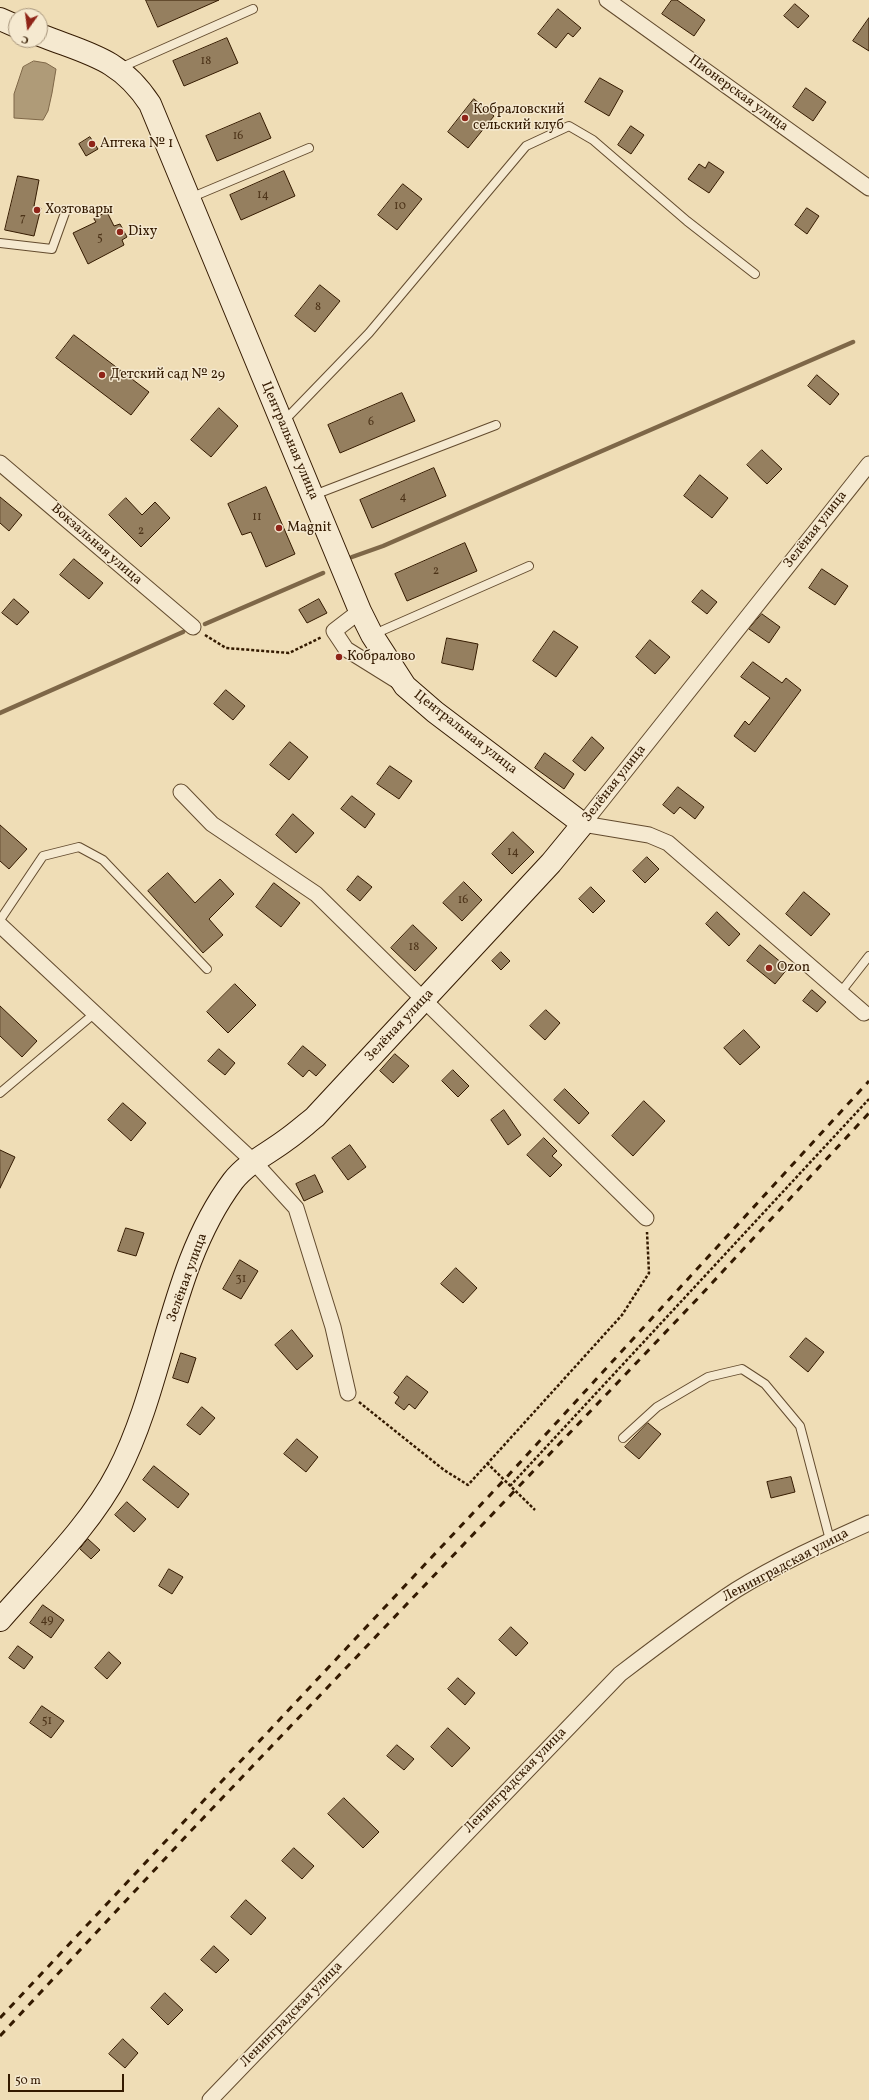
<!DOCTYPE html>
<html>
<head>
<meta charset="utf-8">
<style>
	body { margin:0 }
	#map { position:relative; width:869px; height:2100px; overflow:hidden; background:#efddb6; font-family:Vollkorn,serif }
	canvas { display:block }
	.north { position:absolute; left:8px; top:8px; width:40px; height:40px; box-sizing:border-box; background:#f5e9d0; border:1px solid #a8967d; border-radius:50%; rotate:194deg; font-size:11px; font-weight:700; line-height:16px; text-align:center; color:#341a00 }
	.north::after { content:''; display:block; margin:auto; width:14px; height:18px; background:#8f2418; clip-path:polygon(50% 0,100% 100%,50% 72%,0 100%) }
	.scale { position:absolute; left:8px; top:2074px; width:116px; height:18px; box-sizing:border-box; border:2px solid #341a00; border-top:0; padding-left:5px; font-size:12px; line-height:14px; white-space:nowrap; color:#341a00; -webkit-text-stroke:3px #f5e9d0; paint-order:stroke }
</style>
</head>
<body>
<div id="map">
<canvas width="869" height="2100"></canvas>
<div class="north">С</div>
<div class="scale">50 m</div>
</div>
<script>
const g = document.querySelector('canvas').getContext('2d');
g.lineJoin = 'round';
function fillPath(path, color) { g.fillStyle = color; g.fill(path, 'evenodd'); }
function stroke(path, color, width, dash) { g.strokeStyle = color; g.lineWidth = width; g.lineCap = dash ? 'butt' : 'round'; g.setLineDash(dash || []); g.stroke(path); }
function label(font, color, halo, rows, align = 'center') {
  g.font = font + ' Vollkorn,serif'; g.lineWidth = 3; g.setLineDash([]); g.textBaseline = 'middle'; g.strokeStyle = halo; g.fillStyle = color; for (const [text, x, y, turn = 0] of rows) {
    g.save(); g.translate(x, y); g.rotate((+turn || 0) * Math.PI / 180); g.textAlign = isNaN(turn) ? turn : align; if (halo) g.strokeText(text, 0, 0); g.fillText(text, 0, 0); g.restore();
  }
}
const water = new Path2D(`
	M 34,61 L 46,63 L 56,69 L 52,93 L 48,111 L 43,120 L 14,118 L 14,94 L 23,67 Z`);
fillPath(water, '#af9b78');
stroke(water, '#7e6748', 1);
stroke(new Path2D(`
	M 352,557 L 383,546 L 853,342
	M 205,624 L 323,573
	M 0,713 L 183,632`), '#7e6748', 4.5);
const building = new Path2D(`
	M 146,0 L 219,0 L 158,27 Z
	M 672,0 L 677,0 L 705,20 L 694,36 L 662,14 Z
	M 795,4 L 809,16 L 798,28 L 784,16 Z
	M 558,9 L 581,28 L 573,37 L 568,33 L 556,48 L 538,34 Z
	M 869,18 L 869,51 L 853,41 Z
	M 227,38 L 238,63 L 184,86 L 173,61 Z
	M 600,78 L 623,91 L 609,116 L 585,102 Z
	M 806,88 L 826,102 L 813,121 L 793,107 Z
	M 474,99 L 494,116 L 468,148 L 448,132 Z
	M 260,113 L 271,138 L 217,161 L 206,136 Z
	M 631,126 L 644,135 L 631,154 L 618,145 Z
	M 90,137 L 98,149 L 86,156 L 79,144 Z
	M 709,162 L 724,172 L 709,193 L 688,179 L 699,164 L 705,168 Z
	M 284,171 L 295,196 L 241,220 L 230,195 Z
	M 18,176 L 39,180 L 34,206 L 41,208 L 34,236 L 5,230 Z
	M 403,184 L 422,199 L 397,230 L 378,215 Z
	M 807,208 L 819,216 L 807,234 L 795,225 Z
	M 107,212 L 114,226 L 120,224 L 127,237 L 122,240 L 124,245 L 88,264 L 73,233 L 96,222 L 94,219 Z
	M 320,285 L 340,301 L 315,332 L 295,316 Z
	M 74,335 L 149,392 L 131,415 L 56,358 Z
	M 817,375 L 839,394 L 830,405 L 808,386 Z
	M 402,393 L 415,421 L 340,453 L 328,425 Z
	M 219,408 L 238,426 L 211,457 L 191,440 Z
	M 762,450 L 782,469 L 767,484 L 747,465 Z
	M 434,468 L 446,496 L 372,528 L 360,500 Z
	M 700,475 L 728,498 L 712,518 L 684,496 Z
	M 266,487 L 295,554 L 266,567 L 251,532 L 242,535 L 228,504 Z
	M 0,497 L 22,515 L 9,531 L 0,523 Z
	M 126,498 L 142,515 L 155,502 L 170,518 L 141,547 L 109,515 Z
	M 465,543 L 477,571 L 407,601 L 395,574 Z
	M 74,559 L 103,583 L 89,599 L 60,575 Z
	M 822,569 L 848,586 L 835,605 L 809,588 Z
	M 702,590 L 717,602 L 707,614 L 692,602 Z
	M 14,599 L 29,612 L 17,625 L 2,613 Z
	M 319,599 L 327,613 L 307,623 L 299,610 Z
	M 762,614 L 780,627 L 769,643 L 749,629 Z
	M 554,631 L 578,647 L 556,677 L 533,661 Z
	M 447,638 L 478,644 L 473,670 L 442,663 Z
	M 650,640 L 670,657 L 655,674 L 636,657 Z
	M 753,662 L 782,683 L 786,678 L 801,690 L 755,752 L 734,736 L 745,721 L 749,725 L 770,698 L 741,677 Z
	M 226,690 L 245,706 L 233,720 L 214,704 Z
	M 592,737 L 604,748 L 585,771 L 573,761 Z
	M 290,742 L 308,757 L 289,780 L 270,765 Z
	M 545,753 L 574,774 L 564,789 L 535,768 Z
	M 390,766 L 412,781 L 399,799 L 377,784 Z
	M 678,787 L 704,807 L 695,819 L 680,807 L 674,814 L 663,805 Z
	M 352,796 L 375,814 L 365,828 L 341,809 Z
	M 293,814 L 314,833 L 296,853 L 276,835 Z
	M 0,825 L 27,849 L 9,869 L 0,861 Z
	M 513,832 L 534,852 L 512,874 L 492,854 Z
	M 647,857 L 659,869 L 645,883 L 633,871 Z
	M 168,873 L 195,903 L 220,879 L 234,894 L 209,919 L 223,935 L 203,953 L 148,891 Z
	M 358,876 L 372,887 L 360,901 L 347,890 Z
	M 464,882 L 482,900 L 462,921 L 443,903 Z
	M 274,883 L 300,903 L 281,927 L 256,907 Z
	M 591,887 L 605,901 L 593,913 L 579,899 Z
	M 804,892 L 830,914 L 811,936 L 786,914 Z
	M 717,912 L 740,934 L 729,946 L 706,924 Z
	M 413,925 L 437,948 L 415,971 L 391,948 Z
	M 760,945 L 788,968 L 775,984 L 747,961 Z
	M 501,952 L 510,961 L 501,970 L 492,961 Z
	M 235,984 L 256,1005 L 228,1033 L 207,1012 Z
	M 812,990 L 826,1002 L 817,1012 L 803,1001 Z
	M 0,1006 L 37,1041 L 22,1057 L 0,1036 Z
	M 546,1010 L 560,1023 L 545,1040 L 530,1026 Z
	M 744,1030 L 760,1047 L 740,1065 L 724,1048 Z
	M 303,1046 L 326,1065 L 316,1076 L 309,1070 L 303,1077 L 288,1064 Z
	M 219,1049 L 235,1063 L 225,1075 L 208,1061 Z
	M 395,1054 L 409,1066 L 393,1083 L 380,1071 Z
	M 453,1070 L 469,1086 L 458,1097 L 442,1081 Z
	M 565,1089 L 589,1113 L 579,1124 L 554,1100 Z
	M 644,1101 L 665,1121 L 633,1156 L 612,1136 Z
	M 123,1103 L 146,1123 L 131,1141 L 108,1120 Z
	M 504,1110 L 521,1135 L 508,1145 L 491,1120 Z
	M 544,1138 L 557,1151 L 552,1156 L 562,1165 L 550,1177 L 527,1155 Z
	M 350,1145 L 366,1167 L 348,1180 L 332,1158 Z
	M 0,1150 L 15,1157 L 0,1188 Z
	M 315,1175 L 323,1192 L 304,1201 L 296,1184 Z
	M 126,1228 L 144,1233 L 136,1256 L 118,1251 Z
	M 240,1260 L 258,1271 L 241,1299 L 223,1289 Z
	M 456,1268 L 477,1288 L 463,1303 L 441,1284 Z
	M 292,1330 L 313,1356 L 297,1370 L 275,1345 Z
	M 806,1338 L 824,1352 L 808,1372 L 790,1357 Z
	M 181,1353 L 196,1358 L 188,1383 L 173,1378 Z
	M 407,1376 L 428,1392 L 415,1409 L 409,1404 L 404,1410 L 395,1403 L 399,1397 L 394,1393 Z
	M 202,1407 L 215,1418 L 200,1435 L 187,1425 Z
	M 648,1423 L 661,1434 L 639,1459 L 625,1447 Z
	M 297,1439 L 318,1457 L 306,1472 L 284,1454 Z
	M 154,1466 L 189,1494 L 178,1508 L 143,1480 Z
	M 791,1477 L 795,1492 L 771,1498 L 767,1482 Z
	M 127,1502 L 146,1519 L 134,1532 L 115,1515 Z
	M 88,1539 L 100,1550 L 91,1559 L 80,1549 Z
	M 169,1569 L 183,1577 L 172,1594 L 159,1586 Z
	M 43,1605 L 64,1620 L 51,1638 L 30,1623 Z
	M 511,1627 L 528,1643 L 516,1656 L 499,1640 Z
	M 18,1646 L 33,1657 L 24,1669 L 9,1658 Z
	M 109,1652 L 121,1663 L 107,1679 L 95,1668 Z
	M 458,1678 L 475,1693 L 465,1705 L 448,1689 Z
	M 42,1706 L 64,1721 L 51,1738 L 30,1723 Z
	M 448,1728 L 470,1748 L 452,1767 L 431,1747 Z
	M 397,1745 L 414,1759 L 404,1770 L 387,1756 Z
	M 344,1798 L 379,1832 L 363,1848 L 328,1814 Z
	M 294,1848 L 314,1866 L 302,1879 L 282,1861 Z
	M 246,1900 L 266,1918 L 251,1935 L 231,1917 Z
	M 214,1946 L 229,1960 L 216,1973 L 201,1960 Z
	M 165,1993 L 183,2010 L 168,2025 L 151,2008 Z
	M 123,2039 L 138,2053 L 125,2068 L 109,2054 Z`);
fillPath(building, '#957f5f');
stroke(building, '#341a00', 1);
const lane = new Path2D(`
	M 120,68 L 253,9
	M 190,198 L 309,148
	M 0,243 L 52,249 L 66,210
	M 283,422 L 369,333 L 526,146 L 569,126 L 593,140 L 687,221 L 755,274
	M 314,495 L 496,425
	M 372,635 L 529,566
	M 0,920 L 43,856 L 79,847 L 103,860 L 207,969
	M 840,993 L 869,956
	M 0,1093 L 95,1013
	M 623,1438 L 657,1407 L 708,1377 L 742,1369 L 765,1384 L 800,1426 L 830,1540`);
const street = new Path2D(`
	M 607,0 L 869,188
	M 0,463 L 193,627
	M 360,611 L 334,631 L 346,649 L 399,682
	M 181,792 L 212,824 L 316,894 L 646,1218
	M 0,925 L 254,1162 L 296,1208 L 333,1327 L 348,1393
	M 864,1013 L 668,843 L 649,835 L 583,824 L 869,464
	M 210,2100 L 620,1674 C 658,1645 696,1616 736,1590 C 778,1564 824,1543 869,1523`);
const secondary = new Path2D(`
	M 0,19 L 16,26
	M 0,1620 C 39,1575 91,1525 118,1472 C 165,1381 170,1265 233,1181 C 247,1163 269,1153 286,1140 C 296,1133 305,1125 315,1117 L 551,863 L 583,824 L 435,712 L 405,686 L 372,635 L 360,611 L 150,104 C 120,58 88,54 40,35`);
stroke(lane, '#634b2e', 10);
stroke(street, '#634b2e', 17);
stroke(secondary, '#341a00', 24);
stroke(new Path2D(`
	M 205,635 L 226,648 L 289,653 L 322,637
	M 359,1402 L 444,1470 L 468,1485 L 622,1315 L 649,1273 L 647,1232
	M 487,1463 L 535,1510
	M 510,1486 L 869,1099`), '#341a00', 2.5, [3, 2]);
stroke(lane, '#f5e9d0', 8);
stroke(street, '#f5e9d0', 15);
stroke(secondary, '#f5e9d0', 22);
stroke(new Path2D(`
	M 0,2018 L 504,1480 L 869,1081
	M 0,2036 L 188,1834 L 701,1295 L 869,1113`), '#341a00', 3, [7, 7]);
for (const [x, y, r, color] of [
	[465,118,4,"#8f2418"],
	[92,144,4,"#8f2418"],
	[37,210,4,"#8f2418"],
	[120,232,4,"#8f2418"],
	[102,375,4,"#8f2418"],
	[279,528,4,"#8f2418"],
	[339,657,4,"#8f2418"],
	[769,968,4,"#8f2418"]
]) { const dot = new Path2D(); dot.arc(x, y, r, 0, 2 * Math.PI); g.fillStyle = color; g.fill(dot); stroke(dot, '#f5e9d0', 1.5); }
label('12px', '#4c3318', null, [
	["18",206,62],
	["16",238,137],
	["14",263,196],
	["10",400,207],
	["7",23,219],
	["5",100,239],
	["8",318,308],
	["6",371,423],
	["4",403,498],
	["11",257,518],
	["2",141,532],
	["2",436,572],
	["14",513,853],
	["16",463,901],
	["18",414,948],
	["31",241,1280],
	["49",47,1621],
	["51",47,1722]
]);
label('14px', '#341a00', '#f5e9d0', [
	["Пионерская улица",738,94,36],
	["Центральная улица",289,441,67],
	["Зелёная улица",816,530,-52],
	["Вокзальная улица",96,545,41],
	["Центральная улица",465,733,38],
	["Зелёная улица",615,784,-52],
	["Зелёная улица",400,1026,-47],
	["Зелёная улица",188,1278,-70],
	["Ленинградская улица",786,1566,-28],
	["Ленинградская улица",516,1781,-46],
	["Ленинградская улица",292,2015,-46]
]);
label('14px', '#341a00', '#f5e9d0', [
	["Кобраловский",473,110],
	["сельский клуб",473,126],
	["Аптека № 1",100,144],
	["Хозтовары",45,210],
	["Dixy",128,232],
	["Детский сад № 29",110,375],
	["Magnit",287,528],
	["Кобралово",347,657],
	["Ozon",777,968]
], 'left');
</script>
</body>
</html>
